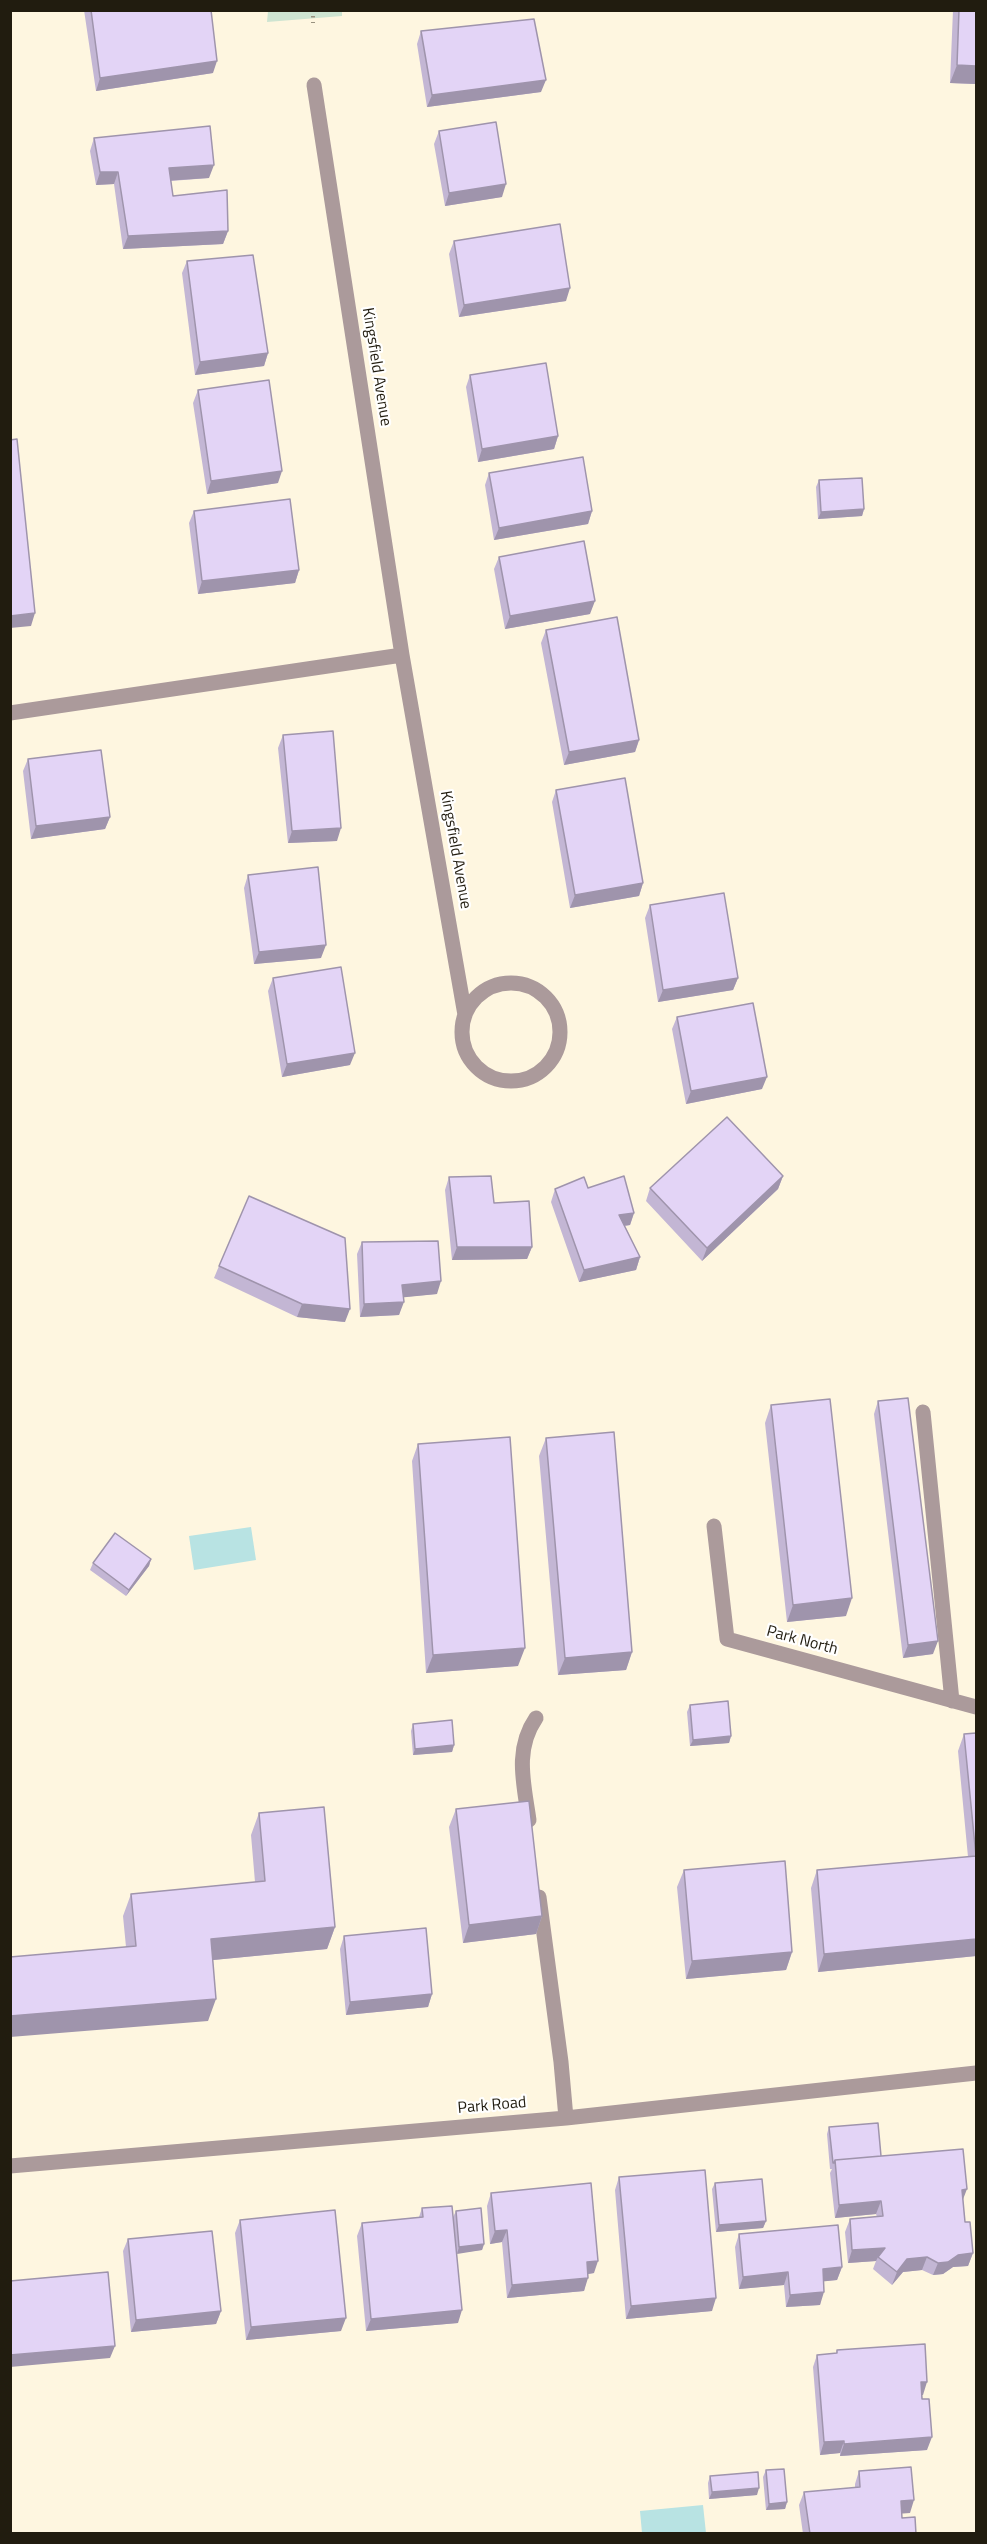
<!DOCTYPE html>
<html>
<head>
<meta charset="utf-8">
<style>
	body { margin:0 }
	#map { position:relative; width:987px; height:2544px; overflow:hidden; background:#fef6e0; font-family:"Titillium Web",sans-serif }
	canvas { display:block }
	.frame { position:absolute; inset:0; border:12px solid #211c0f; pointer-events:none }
</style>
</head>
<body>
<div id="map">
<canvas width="987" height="2544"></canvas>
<div class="frame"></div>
</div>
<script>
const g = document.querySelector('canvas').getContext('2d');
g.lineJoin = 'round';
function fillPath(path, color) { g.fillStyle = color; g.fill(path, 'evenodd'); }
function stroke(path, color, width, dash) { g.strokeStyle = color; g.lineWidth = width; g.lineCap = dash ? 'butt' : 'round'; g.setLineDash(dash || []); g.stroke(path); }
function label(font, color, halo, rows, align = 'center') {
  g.font = font + ' "Titillium Web",sans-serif'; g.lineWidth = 4.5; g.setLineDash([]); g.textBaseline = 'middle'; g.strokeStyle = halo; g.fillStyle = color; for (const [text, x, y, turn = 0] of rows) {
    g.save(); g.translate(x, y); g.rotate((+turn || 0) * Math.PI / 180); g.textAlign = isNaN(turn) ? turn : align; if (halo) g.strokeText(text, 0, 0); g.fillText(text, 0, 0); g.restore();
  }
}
fillPath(new Path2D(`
	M 268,11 L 342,11 L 342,16 L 267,22 Z`), '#cee4d1');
fillPath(new Path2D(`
	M 251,1527 L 256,1560 L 194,1570 L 189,1536 Z
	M 703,2505 L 706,2533 L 642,2533 L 640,2511 Z`), '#b8e3e3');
stroke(new Path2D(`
	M 313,10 L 313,23`), '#98917f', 4, [1.5, 4.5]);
stroke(new Path2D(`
	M 314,85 L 402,655 L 465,1015
	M 10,713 L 402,655
	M462 1032a49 49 0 1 1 98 0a49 49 0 1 1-98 0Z
	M 923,1412 L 952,1701
	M 714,1526 L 727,1639 L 976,1707
	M 529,1820 C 524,1784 514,1750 536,1718
	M 539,1897 L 561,2062 L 566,2118
	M 10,2166 L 566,2118 L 976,2073`), '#ab9a9b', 15);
fillPath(new Path2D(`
	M 84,10 L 211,10 L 213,73 L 96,91 Z
	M 953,10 L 976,10 L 976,84 L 950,83 Z
	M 421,31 L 541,92 L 427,107 L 417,44 Z
	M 439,131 L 502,197 L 445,206 L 434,144 Z
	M 94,138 L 209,178 L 171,181 L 173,196 L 228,231 L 223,244 L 123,249 L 114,184 L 96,185 L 90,151 Z
	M 454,241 L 566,301 L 459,317 L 449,254 Z
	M 187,261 L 268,353 L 264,366 L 195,375 L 182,273 Z
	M 470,375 L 558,436 L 554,449 L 478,462 L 466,387 Z
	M 198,390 L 278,483 L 207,494 L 193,403 Z
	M 489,473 L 592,511 L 588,524 L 494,540 L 485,485 Z
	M 819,480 L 864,509 L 862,516 L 818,519 L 816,487 Z
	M 194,511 L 299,570 L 295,583 L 198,594 L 189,523 Z
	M 499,557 L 590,614 L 505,629 L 494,569 Z
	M 546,630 L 639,740 L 635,752 L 564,765 L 541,643 Z
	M 283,735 L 337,841 L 288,843 L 278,748 Z
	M 28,759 L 110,817 L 105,829 L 31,839 L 23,771 Z
	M 556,790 L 643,883 L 639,896 L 570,908 L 552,802 Z
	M 248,875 L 321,958 L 254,964 L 244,888 Z
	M 650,905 L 738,978 L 733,990 L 658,1002 L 645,918 Z
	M 273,978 L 350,1065 L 282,1077 L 268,991 Z
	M 677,1017 L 762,1089 L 686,1104 L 672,1029 Z
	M 783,1176 L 778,1189 L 702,1261 L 646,1201 L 650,1188 Z
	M 449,1177 L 494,1203 L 532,1247 L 527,1259 L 452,1260 L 445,1190 Z
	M 588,1188 L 634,1213 L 630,1225 L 625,1226 L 640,1257 L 636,1270 L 579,1282 L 551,1202 L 555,1189 Z
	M 362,1242 L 437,1294 L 403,1297 L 399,1315 L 360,1317 L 357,1254 Z
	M 219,1266 L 345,1322 L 297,1317 L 214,1278 Z
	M 878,1401 L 933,1654 L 903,1658 L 874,1414 Z
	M 771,1405 L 846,1616 L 787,1622 L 765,1423 Z
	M 546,1438 L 632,1652 L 626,1670 L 558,1675 L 539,1456 Z
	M 418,1444 L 518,1666 L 426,1673 L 412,1461 Z
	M 151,1559 L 149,1566 L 126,1596 L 90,1570 L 93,1563 Z
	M 690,1705 L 731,1736 L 729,1743 L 690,1746 L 687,1712 Z
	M 413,1724 L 454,1745 L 452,1752 L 413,1755 L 411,1731 Z
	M 976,1733 L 976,1956 L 818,1972 L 811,1888 L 817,1870 L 968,1857 L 958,1751 L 964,1734 Z
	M 456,1809 L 542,1916 L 536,1934 L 463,1943 L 449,1827 Z
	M 259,1813 L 335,1927 L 327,1949 L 213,1960 L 208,2021 L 126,1947 L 123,1916 L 131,1894 L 255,1882 L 251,1835 Z
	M 684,1870 L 792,1952 L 786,1970 L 686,1979 L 677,1887 Z
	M 344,1936 L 432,1994 L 428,2007 L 346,2015 L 340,1949 Z
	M 829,2127 L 881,2156 L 963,2199 L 965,2222 L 973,2253 L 968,2266 L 953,2267 L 943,2274 L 933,2275 L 922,2270 L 903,2272 L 892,2285 L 873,2269 L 876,2261 L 848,2263 L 845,2232 L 850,2219 L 877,2217 L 876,2214 L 835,2218 L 830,2173 L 832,2169 L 830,2169 L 827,2134 Z
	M 619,2177 L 712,2311 L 626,2319 L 615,2190 Z
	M 715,2183 L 766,2221 L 763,2228 L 716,2232 L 712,2189 Z
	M 491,2193 L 594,2273 L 588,2274 L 584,2291 L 507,2298 L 502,2242 L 490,2244 L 487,2206 Z
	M 422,2208 L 453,2217 L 456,2211 L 484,2244 L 482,2250 L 457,2253 L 458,2323 L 366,2331 L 357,2236 L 362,2223 L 419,2217 Z
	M 240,2220 L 341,2331 L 246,2340 L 235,2233 Z
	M 739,2234 L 842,2267 L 837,2280 L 824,2281 L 820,2305 L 786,2307 L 784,2285 L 739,2289 L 735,2247 Z
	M 128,2239 L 221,2311 L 216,2324 L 131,2332 L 123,2251 Z
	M 837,2350 L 923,2395 L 922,2395 L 927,2450 L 840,2456 L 840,2453 L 820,2455 L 813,2367 L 817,2355 L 836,2353 Z
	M 766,2470 L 787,2502 L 785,2509 L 766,2510 L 763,2477 Z
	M 859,2471 L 910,2513 L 902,2513 L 902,2518 L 916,2534 L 803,2534 L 799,2505 L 804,2492 L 855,2488 L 855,2484 Z
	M 710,2476 L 757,2495 L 709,2499 L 708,2483 Z`), '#c3b6d4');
fillPath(new Path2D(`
	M 217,61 L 213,73 L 96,91 L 100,78 Z
	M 957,65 L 976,66 L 976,84 L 950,83 Z
	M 546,80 L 541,92 L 427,107 L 432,95 Z
	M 214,165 L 209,178 L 164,181 L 169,168 Z
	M 100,172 L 118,172 L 114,184 L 96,185 Z
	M 506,184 L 502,197 L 445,206 L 449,193 Z
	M 228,231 L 223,244 L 123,249 L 128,236 Z
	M 570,288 L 566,301 L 459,317 L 464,305 Z
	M 268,353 L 264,366 L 195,375 L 200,362 Z
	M 558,436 L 554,449 L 478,462 L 482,449 Z
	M 282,471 L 278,483 L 207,494 L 211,481 Z
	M 864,509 L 862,516 L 818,519 L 821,512 Z
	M 592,511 L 588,524 L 494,540 L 499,528 Z
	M 299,570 L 295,583 L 198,594 L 202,581 Z
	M 595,601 L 590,614 L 505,629 L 510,616 Z
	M 35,613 L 31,626 L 10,628 L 10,616 Z
	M 639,740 L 635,752 L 564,765 L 569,752 Z
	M 110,817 L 105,829 L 31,839 L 36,826 Z
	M 341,828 L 337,841 L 288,843 L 292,831 Z
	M 643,883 L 639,896 L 570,908 L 575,895 Z
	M 326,945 L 321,958 L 254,964 L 259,952 Z
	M 738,978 L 733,990 L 658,1002 L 663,990 Z
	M 355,1053 L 350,1065 L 282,1077 L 287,1064 Z
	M 767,1077 L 762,1089 L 686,1104 L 691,1091 Z
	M 783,1176 L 778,1189 L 702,1261 L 707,1248 Z
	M 634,1213 L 630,1225 L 614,1227 L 619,1215 Z
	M 457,1247 L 532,1247 L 527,1259 L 452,1260 Z
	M 640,1257 L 636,1270 L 579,1282 L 584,1270 Z
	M 441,1281 L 437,1294 L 397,1298 L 402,1285 Z
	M 404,1302 L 399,1315 L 360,1317 L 364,1304 Z
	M 302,1304 L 350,1309 L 345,1322 L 297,1317 Z
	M 151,1559 L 149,1566 L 126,1596 L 129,1590 Z
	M 852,1598 L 846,1616 L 787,1622 L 793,1605 Z
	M 938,1641 L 933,1654 L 903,1658 L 908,1645 Z
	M 525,1648 L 518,1666 L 426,1673 L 433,1655 Z
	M 632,1652 L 626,1670 L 558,1675 L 565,1658 Z
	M 731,1736 L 729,1743 L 690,1746 L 693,1740 Z
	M 454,1745 L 452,1752 L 413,1755 L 415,1749 Z
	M 542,1916 L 536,1934 L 463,1943 L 469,1925 Z
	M 335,1927 L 327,1949 L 203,1961 L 211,1939 Z
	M 976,1939 L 976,1956 L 818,1972 L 824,1954 Z
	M 792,1952 L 786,1970 L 686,1979 L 692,1961 Z
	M 432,1994 L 428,2007 L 346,2015 L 350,2002 Z
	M 216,1999 L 208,2021 L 10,2037 L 10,2016 Z
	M 967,2189 L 962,2202 L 962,2190 Z
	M 881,2201 L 876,2214 L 835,2218 L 839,2205 Z
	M 766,2221 L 763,2228 L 716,2232 L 719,2225 Z
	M 507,2230 L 502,2242 L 490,2244 L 495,2231 Z
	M 484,2244 L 482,2250 L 457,2254 L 459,2247 Z
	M 885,2248 L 878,2257 L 876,2261 L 848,2263 L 852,2250 Z
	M 973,2253 L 968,2266 L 953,2267 L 943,2274 L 933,2275 L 938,2263 L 958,2255 Z
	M 927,2257 L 922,2270 L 903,2272 L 892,2285 L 897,2272 L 907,2259 Z
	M 598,2261 L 594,2273 L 582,2275 L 587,2262 Z
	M 842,2267 L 837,2280 L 818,2282 L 823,2269 Z
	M 788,2272 L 784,2285 L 739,2289 L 743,2277 Z
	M 588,2278 L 584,2291 L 507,2298 L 512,2285 Z
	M 824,2292 L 820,2305 L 786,2307 L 790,2295 Z
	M 716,2298 L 712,2311 L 626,2319 L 631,2306 Z
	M 462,2310 L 458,2323 L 366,2331 L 371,2319 Z
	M 221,2311 L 216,2324 L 131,2332 L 136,2320 Z
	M 346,2318 L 341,2331 L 246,2340 L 251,2327 Z
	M 115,2346 L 110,2358 L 10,2367 L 10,2355 Z
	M 921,2382 L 927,2382 L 923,2395 L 916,2395 Z
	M 932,2437 L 927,2450 L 840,2456 L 844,2444 Z
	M 844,2441 L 840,2453 L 820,2455 L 824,2442 Z
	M 759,2488 L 757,2495 L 709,2499 L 712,2492 Z
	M 914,2500 L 910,2513 L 896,2514 L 901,2501 Z
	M 787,2502 L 785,2509 L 766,2510 L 769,2504 Z`), '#9f94ac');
const building = new Path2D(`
	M 91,10 L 211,10 L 217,61 L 100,78 Z
	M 959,10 L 976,10 L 976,66 L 957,65 Z
	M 534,19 L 546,80 L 432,95 L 421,31 Z
	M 496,122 L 506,184 L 449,193 L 439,131 Z
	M 210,126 L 214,165 L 169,168 L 173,196 L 227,190 L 228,231 L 128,236 L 118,172 L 100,172 L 94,138 Z
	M 560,224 L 570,288 L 464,305 L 454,241 Z
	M 253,255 L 268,353 L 200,362 L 187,261 Z
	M 546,363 L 558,436 L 482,449 L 470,375 Z
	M 269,380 L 282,471 L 211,481 L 198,390 Z
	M 17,439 L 35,613 L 10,616 L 10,440 Z
	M 583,457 L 592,511 L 499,528 L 489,473 Z
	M 862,478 L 864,509 L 821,512 L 819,480 Z
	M 290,499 L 299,570 L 202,581 L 194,511 Z
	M 584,541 L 595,601 L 510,616 L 499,557 Z
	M 617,617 L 639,740 L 569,752 L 546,630 Z
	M 333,731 L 341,828 L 292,831 L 283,735 Z
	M 101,750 L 110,817 L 36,826 L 28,759 Z
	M 625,778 L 643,883 L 575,895 L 556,790 Z
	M 318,867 L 326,945 L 259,952 L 248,875 Z
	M 724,893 L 738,978 L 663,990 L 650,905 Z
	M 341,967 L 355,1053 L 287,1064 L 273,978 Z
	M 753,1003 L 767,1077 L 691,1091 L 677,1017 Z
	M 727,1117 L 783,1176 L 707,1248 L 650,1188 Z
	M 491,1176 L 494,1203 L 529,1201 L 532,1247 L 457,1247 L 449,1177 Z
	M 624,1176 L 634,1213 L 619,1215 L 640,1257 L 584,1270 L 555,1189 L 584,1177 L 588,1188 Z
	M 249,1196 L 345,1238 L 350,1309 L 302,1304 L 219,1266 Z
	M 438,1241 L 441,1281 L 402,1285 L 404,1302 L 364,1304 L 362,1242 Z
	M 908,1398 L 938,1641 L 908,1645 L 878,1401 Z
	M 830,1399 L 852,1598 L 793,1605 L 771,1405 Z
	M 614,1432 L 632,1652 L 565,1658 L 546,1438 Z
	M 510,1437 L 525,1648 L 433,1655 L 418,1444 Z
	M 115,1533 L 151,1559 L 129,1590 L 93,1563 Z
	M 728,1701 L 731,1736 L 693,1740 L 690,1705 Z
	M 452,1720 L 454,1745 L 415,1749 L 413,1724 Z
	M 976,1733 L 976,1939 L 824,1954 L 817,1870 L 976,1856 L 964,1734 Z
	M 529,1801 L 542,1916 L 469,1925 L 456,1809 Z
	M 324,1807 L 335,1927 L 211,1939 L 216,1999 L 10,2016 L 10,1957 L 136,1946 L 131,1894 L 265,1881 L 259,1813 Z
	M 785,1861 L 792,1952 L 692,1961 L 684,1870 Z
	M 426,1928 L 432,1994 L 350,2002 L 344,1936 Z
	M 878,2123 L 881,2156 L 835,2160 L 834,2163 L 833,2163 L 829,2127 Z
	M 963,2149 L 967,2189 L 962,2190 L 965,2222 L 970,2222 L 973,2253 L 958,2255 L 948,2262 L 938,2263 L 927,2257 L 907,2259 L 897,2272 L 878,2257 L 885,2248 L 852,2250 L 850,2219 L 883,2216 L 881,2201 L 839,2205 L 835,2160 Z
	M 705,2170 L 716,2298 L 631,2306 L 619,2177 Z
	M 762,2179 L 766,2221 L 719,2225 L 715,2183 Z
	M 591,2183 L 598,2261 L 587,2262 L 588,2278 L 512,2285 L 507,2230 L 495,2231 L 491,2193 Z
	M 452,2206 L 462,2310 L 371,2319 L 362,2223 L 423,2217 L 422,2208 Z
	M 481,2208 L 484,2244 L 459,2247 L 456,2211 Z
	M 335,2210 L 346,2318 L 251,2327 L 240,2220 Z
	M 838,2225 L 842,2267 L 823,2269 L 824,2292 L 790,2295 L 788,2272 L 743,2277 L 739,2234 Z
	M 212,2231 L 221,2311 L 136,2320 L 128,2239 Z
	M 108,2272 L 115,2346 L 10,2355 L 10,2281 Z
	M 925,2344 L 927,2382 L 921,2382 L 922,2399 L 929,2399 L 932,2437 L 844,2444 L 844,2441 L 824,2442 L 817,2355 L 837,2353 L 837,2350 Z
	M 911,2467 L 914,2500 L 901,2501 L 902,2518 L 915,2517 L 916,2534 L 810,2534 L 804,2492 L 860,2487 L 859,2471 Z
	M 784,2469 L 787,2502 L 769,2504 L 766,2470 Z
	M 758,2472 L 759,2488 L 712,2492 L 710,2476 Z`);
fillPath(building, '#e3d4f6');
stroke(building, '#9f94ac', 1.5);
label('16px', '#211c0f', '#fff', [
	["Kingsfield Avenue",376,367,81],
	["Kingsfield Avenue",455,850,80],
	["Park North",802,1641,15],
	["Park Road",492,2106,-5]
]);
</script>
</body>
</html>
